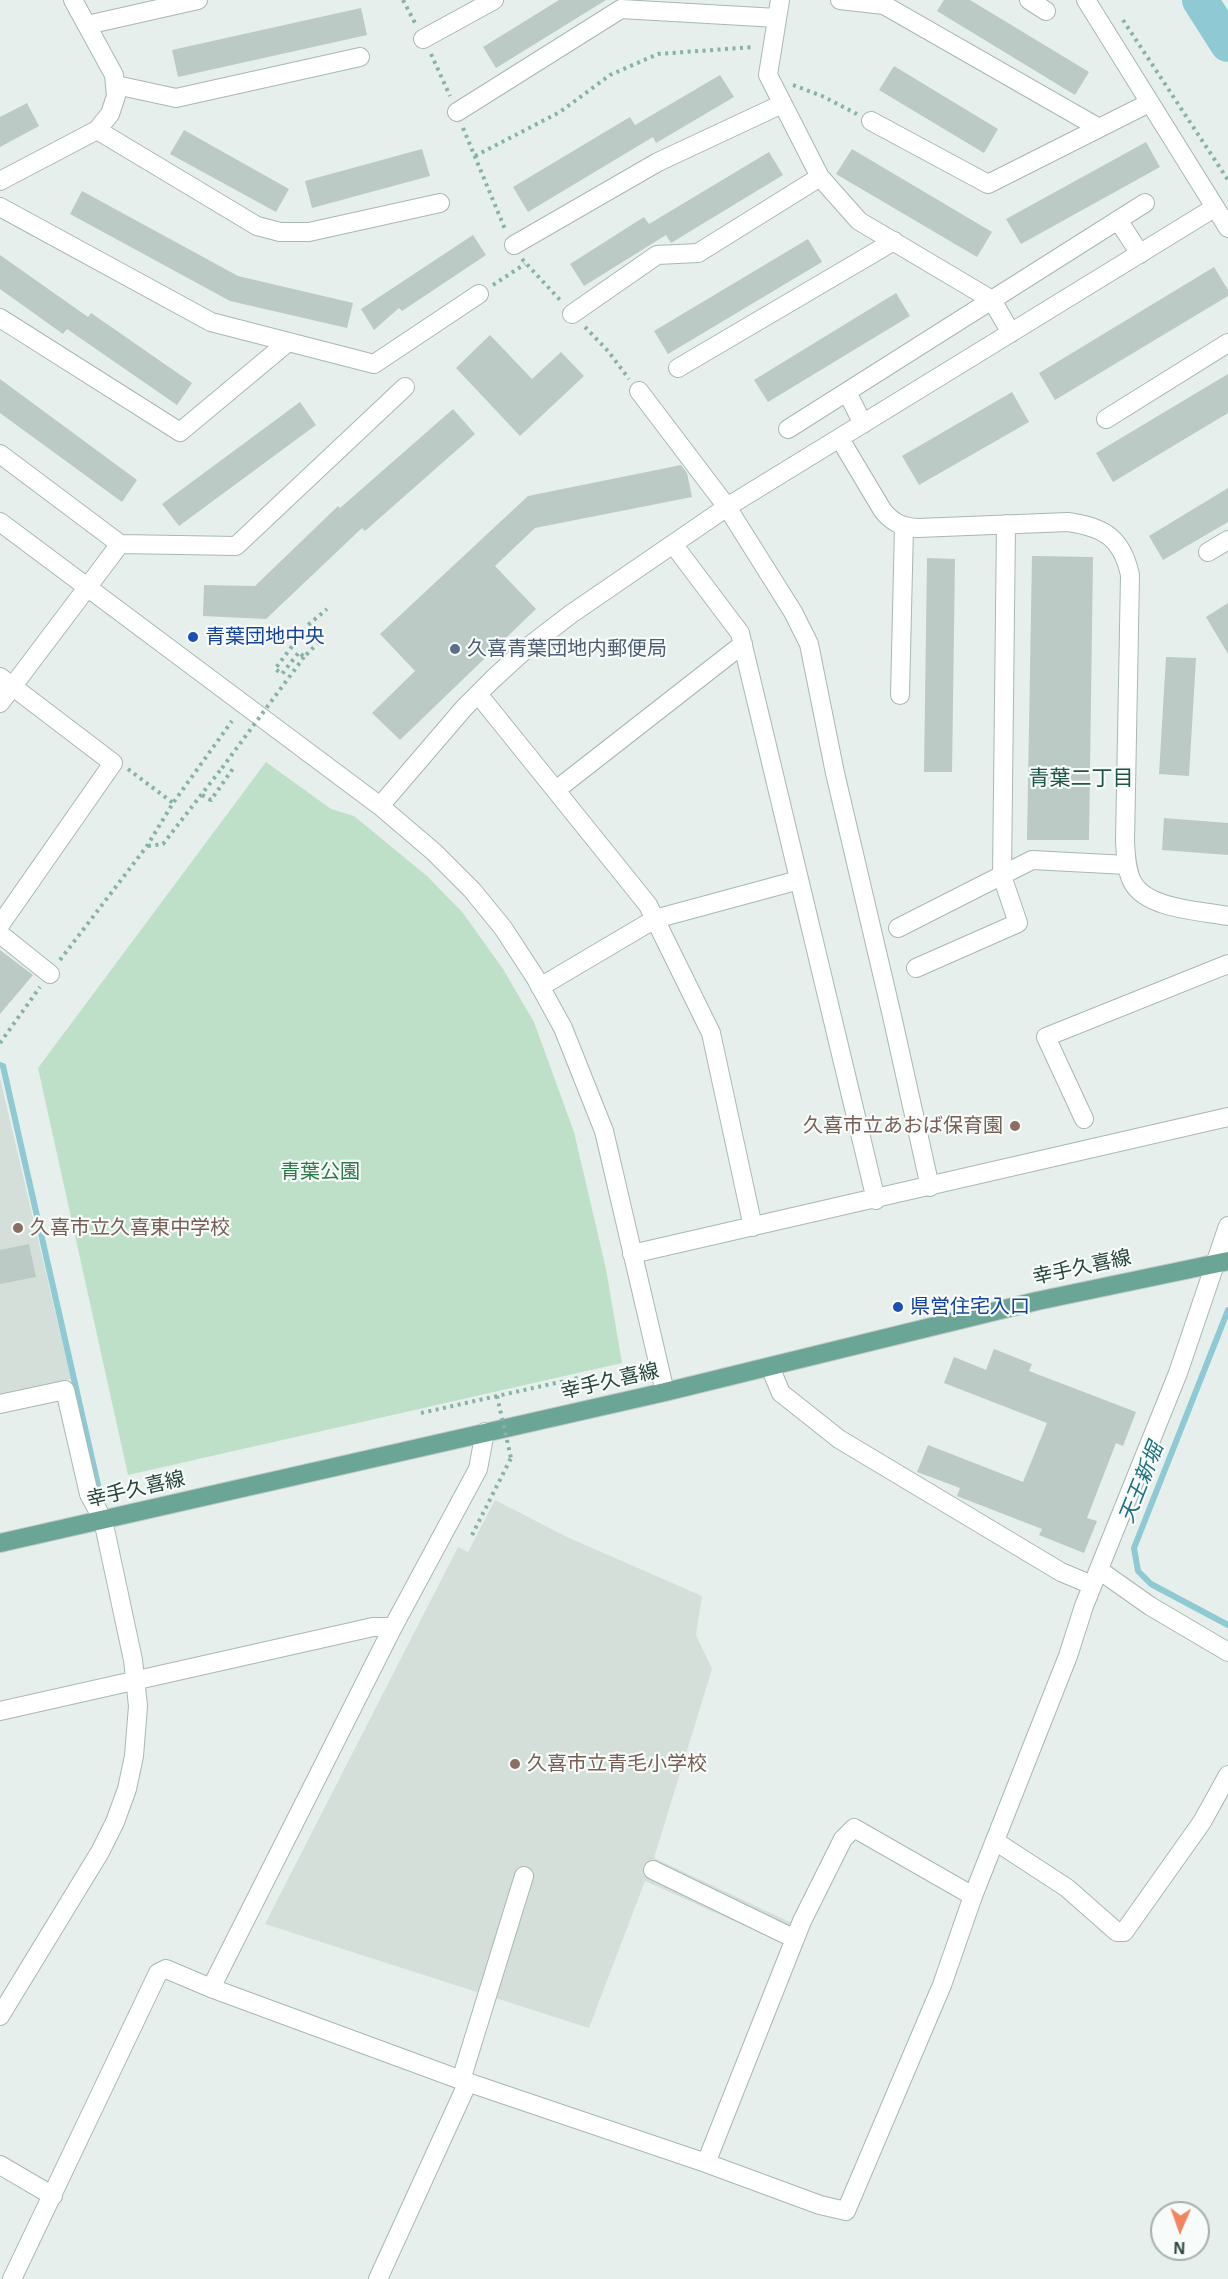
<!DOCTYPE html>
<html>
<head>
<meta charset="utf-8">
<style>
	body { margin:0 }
	#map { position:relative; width:1228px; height:2279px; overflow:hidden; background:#e6efeb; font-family:Helvetica,sans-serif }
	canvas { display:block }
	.north { position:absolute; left:1150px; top:2201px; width:60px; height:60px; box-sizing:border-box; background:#f7fbf9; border:2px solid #a3b1ad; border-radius:50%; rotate:182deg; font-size:16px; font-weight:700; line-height:24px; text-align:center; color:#24423a }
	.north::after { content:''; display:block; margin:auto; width:21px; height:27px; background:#f4845f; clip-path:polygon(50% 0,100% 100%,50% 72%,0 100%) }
</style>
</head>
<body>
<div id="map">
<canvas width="1228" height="2279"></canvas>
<div class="north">N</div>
</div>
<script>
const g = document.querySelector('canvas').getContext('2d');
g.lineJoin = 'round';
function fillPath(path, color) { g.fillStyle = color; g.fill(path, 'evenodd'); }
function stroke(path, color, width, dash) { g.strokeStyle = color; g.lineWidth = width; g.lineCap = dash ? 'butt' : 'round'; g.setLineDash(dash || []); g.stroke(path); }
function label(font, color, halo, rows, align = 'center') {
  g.font = font + ' Helvetica,"Noto Sans JP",sans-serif'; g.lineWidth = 4.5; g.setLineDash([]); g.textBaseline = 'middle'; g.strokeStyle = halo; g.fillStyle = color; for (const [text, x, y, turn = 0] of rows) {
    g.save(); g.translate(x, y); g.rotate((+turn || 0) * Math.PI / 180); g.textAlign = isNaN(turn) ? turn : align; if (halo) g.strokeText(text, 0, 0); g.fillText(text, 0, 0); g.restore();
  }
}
fillPath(new Path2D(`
	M 0,1078 L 71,1379 L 0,1395 Z
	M 495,1500 L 567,1537 L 702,1596 L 696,1635 L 712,1669 L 654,1858 L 794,1924 L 785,1944 L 645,1881 L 589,2028 L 265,1924 L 458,1547 L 468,1552 Z`), '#d4dfda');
fillPath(new Path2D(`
	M 266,762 L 331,809 L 354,816 L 427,876 L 463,913 L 503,969 L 534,1022 L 574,1132 L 606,1269 L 622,1363 L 128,1475 L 38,1068 Z`), '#bfe0c8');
stroke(new Path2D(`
	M 0,1065 L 3,1066 L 98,1485
	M 1228,1310 L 1134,1548 L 1138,1571 L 1151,1584 L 1228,1625`), '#8ec9d4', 6);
stroke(new Path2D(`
	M 1200,0 L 1228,44`), '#8ec9d4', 36);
fillPath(new Path2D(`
	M 559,0 L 606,0 L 496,68 L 483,47 Z
	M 944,0 L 970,0 L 1089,72 L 1075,95 L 937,11 Z
	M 361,8 L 367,35 L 178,77 L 172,50 Z
	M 894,66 L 998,129 L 984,153 L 879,90 Z
	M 720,75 L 734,97 L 656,143 L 653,137 L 528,212 L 513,187 L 630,117 L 635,125 Z
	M 27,103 L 39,126 L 0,147 L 0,117 Z
	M 184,130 L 289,189 L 276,212 L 170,154 Z
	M 1146,142 L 1160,167 L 1021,244 L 1006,219 Z
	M 422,149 L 430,176 L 312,208 L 305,181 Z
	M 852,149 L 992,232 L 977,257 L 836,174 Z
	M 769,152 L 783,175 L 671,243 L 666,235 L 584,286 L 570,264 L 644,217 L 649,224 Z
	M 82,191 L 238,276 L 353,303 L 347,328 L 230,301 L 70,214 Z
	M 473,235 L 486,255 L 402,311 L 399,308 L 374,330 L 361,309 Z
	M 808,239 L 822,262 L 668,354 L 654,331 Z
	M 0,255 L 88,317 L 91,313 L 192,383 L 177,405 L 67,329 L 63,334 L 0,289 Z
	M 1214,267 L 1228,290 L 1228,296 L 1055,400 L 1039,373 Z
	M 896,293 L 910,316 L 768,402 L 754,380 Z
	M 490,335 L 532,379 L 561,352 L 584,376 L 520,436 L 456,368 Z
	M 1228,374 L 1228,413 L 1113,482 L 1096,453 Z
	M 0,379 L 137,480 L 122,502 L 0,413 Z
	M 1012,392 L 1029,422 L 919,485 L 902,456 Z
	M 300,402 L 316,425 L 179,526 L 162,504 Z
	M 453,409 L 475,434 L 365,531 L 362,528 L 266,619 L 203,616 L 204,585 L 255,586 L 338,506 L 340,508 Z
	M 681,465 L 687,473 L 692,497 L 535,528 L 495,566 L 536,609 L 400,740 L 372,713 L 415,671 L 380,634 L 528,496 Z
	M 1228,488 L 1228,522 L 1163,560 L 1149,536 Z
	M 1032,556 L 1093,557 L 1089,840 L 1027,840 Z
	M 927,558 L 955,559 L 952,772 L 924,772 Z
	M 1228,603 L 1228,654 L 1206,617 Z
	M 1166,657 L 1196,658 L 1189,776 L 1159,774 Z
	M 1164,818 L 1228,823 L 1228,855 L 1162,850 Z
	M 0,950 L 33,975 L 0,1014 Z
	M 29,1244 L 36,1277 L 0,1284 L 0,1250 Z
	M 994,1349 L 1032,1364 L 1029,1371 L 1136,1412 L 1123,1446 L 1116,1443 L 1087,1518 L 1097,1521 L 1084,1553 L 1039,1535 L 1042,1529 L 957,1496 L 960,1488 L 917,1472 L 928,1445 L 1023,1482 L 1047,1423 L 944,1383 L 954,1357 L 986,1370 Z`), '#bbcac4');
const minor = new Path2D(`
	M 780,0 L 768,75 L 820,177 L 859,221 L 992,300 L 1011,333
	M 840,0 L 884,5 L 1099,128
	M 1029,0 L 1046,11
	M 1086,0 L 1228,228
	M 87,25 L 198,0
	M 423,39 L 494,0
	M 116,85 L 176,98 L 360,57
	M 457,112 L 621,9 L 777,18
	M 871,121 L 988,184 L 1149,103
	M 97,130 L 257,226 L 280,232 L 309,232 L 440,203
	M 0,181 L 97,130 L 110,114 L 116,96 L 114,75 L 73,0
	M 0,207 L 211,322 L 374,364 L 479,294
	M 1118,220 L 1140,254
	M 514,245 L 658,162 L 782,104
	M 572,314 L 657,255 L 698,253 L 820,177
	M 0,318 L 180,432 L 288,342
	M 678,368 L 894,241
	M 639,391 L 727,507 L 793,612 L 809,644 L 835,773 L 892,1016 L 930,1187
	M 847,392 L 863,424
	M 1106,419 L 1228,343
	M 788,429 L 1145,203
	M 840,439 L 883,511 C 894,524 903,527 918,528 L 1068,522 C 1104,527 1122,538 1130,575 L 1125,842 C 1126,855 1126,871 1133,883 C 1147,909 1202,911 1228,916
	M 0,454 L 120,544
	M 0,522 L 380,806 L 434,852 L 472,890 L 503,928 L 535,977 L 563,1028 L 604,1131 L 665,1392
	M 673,544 L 740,633 L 876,1200
	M 1208,552 L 1228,540
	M 0,677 L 113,763 L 0,925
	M 478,694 L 648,905 L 711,1033 L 753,1227
	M 900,695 L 904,527
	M 0,703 L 120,544 L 236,546 L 405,387
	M 556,790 L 743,644
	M 380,806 L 464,708 L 493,679 L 528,647 L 571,614 L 727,507 L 1214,208
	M 898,928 L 1032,860 L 1127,865
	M 0,934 L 50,974
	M 916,968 L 1018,923 L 1002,876 L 1006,524
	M 540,987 L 655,919 L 799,880
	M 1084,1119 L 1046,1037 L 1228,964
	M 632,1254 L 1228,1117
	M 770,1367 L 781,1393 L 839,1439 L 1061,1572 L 1092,1585
	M 0,1404 L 65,1390 L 89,1494 L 103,1520 L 133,1660 L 138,1706 L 134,1756 L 127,1789 L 115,1822 L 100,1852 L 0,2016
	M 1099,1570 L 1150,1606 L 1228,1652
	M 0,1711 L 373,1627 L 393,1627
	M 995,1841 L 1067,1888 L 1117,1932 L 1124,1932 L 1202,1822 L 1228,1775
	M 653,1870 L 795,1939
	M 211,1988 L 393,1627 L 478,1469 L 485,1432
	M 461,2080 L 524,1876
	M 706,2163 L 802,1921 L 843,1839 L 854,1828 L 973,1896
	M 0,2165 L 53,2196
	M 12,2279 L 158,1973 L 166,1969 L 211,1988 L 461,2080 L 706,2163 L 820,2205 L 846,2211 L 942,1985 L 973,1896 L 1068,1656 L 1084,1606 L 1178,1373 L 1228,1226
	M 378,2279 L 468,2082`);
const major = new Path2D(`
	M 0,1543 L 665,1392 L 1037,1301 L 1228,1261`);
stroke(minor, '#a8b8b2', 20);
stroke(major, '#c2cac8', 20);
stroke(new Path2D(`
	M 403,0 L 415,23
	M 1123,20 L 1228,180
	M 431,54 L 450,96
	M 793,85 L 822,96 L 857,114
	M 463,128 L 505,229
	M 475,156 L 560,112 L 610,75 L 658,54 L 753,47
	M 522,259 L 560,300
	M 493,285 L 525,264
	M 585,327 L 608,351 L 629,379
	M 319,642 L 304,657 L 299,652 L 282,674 L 275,669 L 308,625 L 327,609
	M 128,769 L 173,803
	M 202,795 L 211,800 L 234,767
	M 148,846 L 163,844 L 222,768
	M 60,960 L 147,846 L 173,803 L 232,721
	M 0,1043 L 40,987
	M 421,1413 L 578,1378
	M 472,1535 L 511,1458`), '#86b3a5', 4, [3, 4.5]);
stroke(minor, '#fff', 18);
stroke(major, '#6aa596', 18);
stroke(new Path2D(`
	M 222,768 L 304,657
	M 497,1396 L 511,1458`), '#86b3a5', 4, [3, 4.5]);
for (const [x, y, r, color] of [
	[193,637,6,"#1a4fb4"],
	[455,649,6,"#5c6f8a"],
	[1015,1126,6,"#8d6e63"],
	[18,1228,6,"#8d6e63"],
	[898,1307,6,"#1a4fb4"],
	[515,1764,6,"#8d6e63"]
]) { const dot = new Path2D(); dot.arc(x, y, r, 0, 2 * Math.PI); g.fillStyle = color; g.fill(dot); stroke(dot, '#f7fbf9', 2); }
label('20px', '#164399', '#f7fbf9', [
	["青葉団地中央",205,637],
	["県営住宅入口",910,1307]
], 'left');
label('20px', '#4e5e75', '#f7fbf9', [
	["久喜青葉団地内郵便局",467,649]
], 'left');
label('20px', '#785e54', '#f7fbf9', [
	["久喜市立あおば保育園",1003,1126,"right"],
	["久喜市立久喜東中学校",30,1228],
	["久喜市立青毛小学校",527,1764]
], 'left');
label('20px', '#2d7a4b', '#f7fbf9', [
	["青葉公園",320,1172]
]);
label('20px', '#24423a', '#f7fbf9', [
	["幸手久喜線",1082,1268,-12],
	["幸手久喜線",610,1382,-13],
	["幸手久喜線",136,1490,-13]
]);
label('21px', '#1f5548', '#f7fbf9', [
	["青葉二丁目",1081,779]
]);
label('italic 21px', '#1c6f80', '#f7fbf9', [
	["天王新堀",1142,1483,-68]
]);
</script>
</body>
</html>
